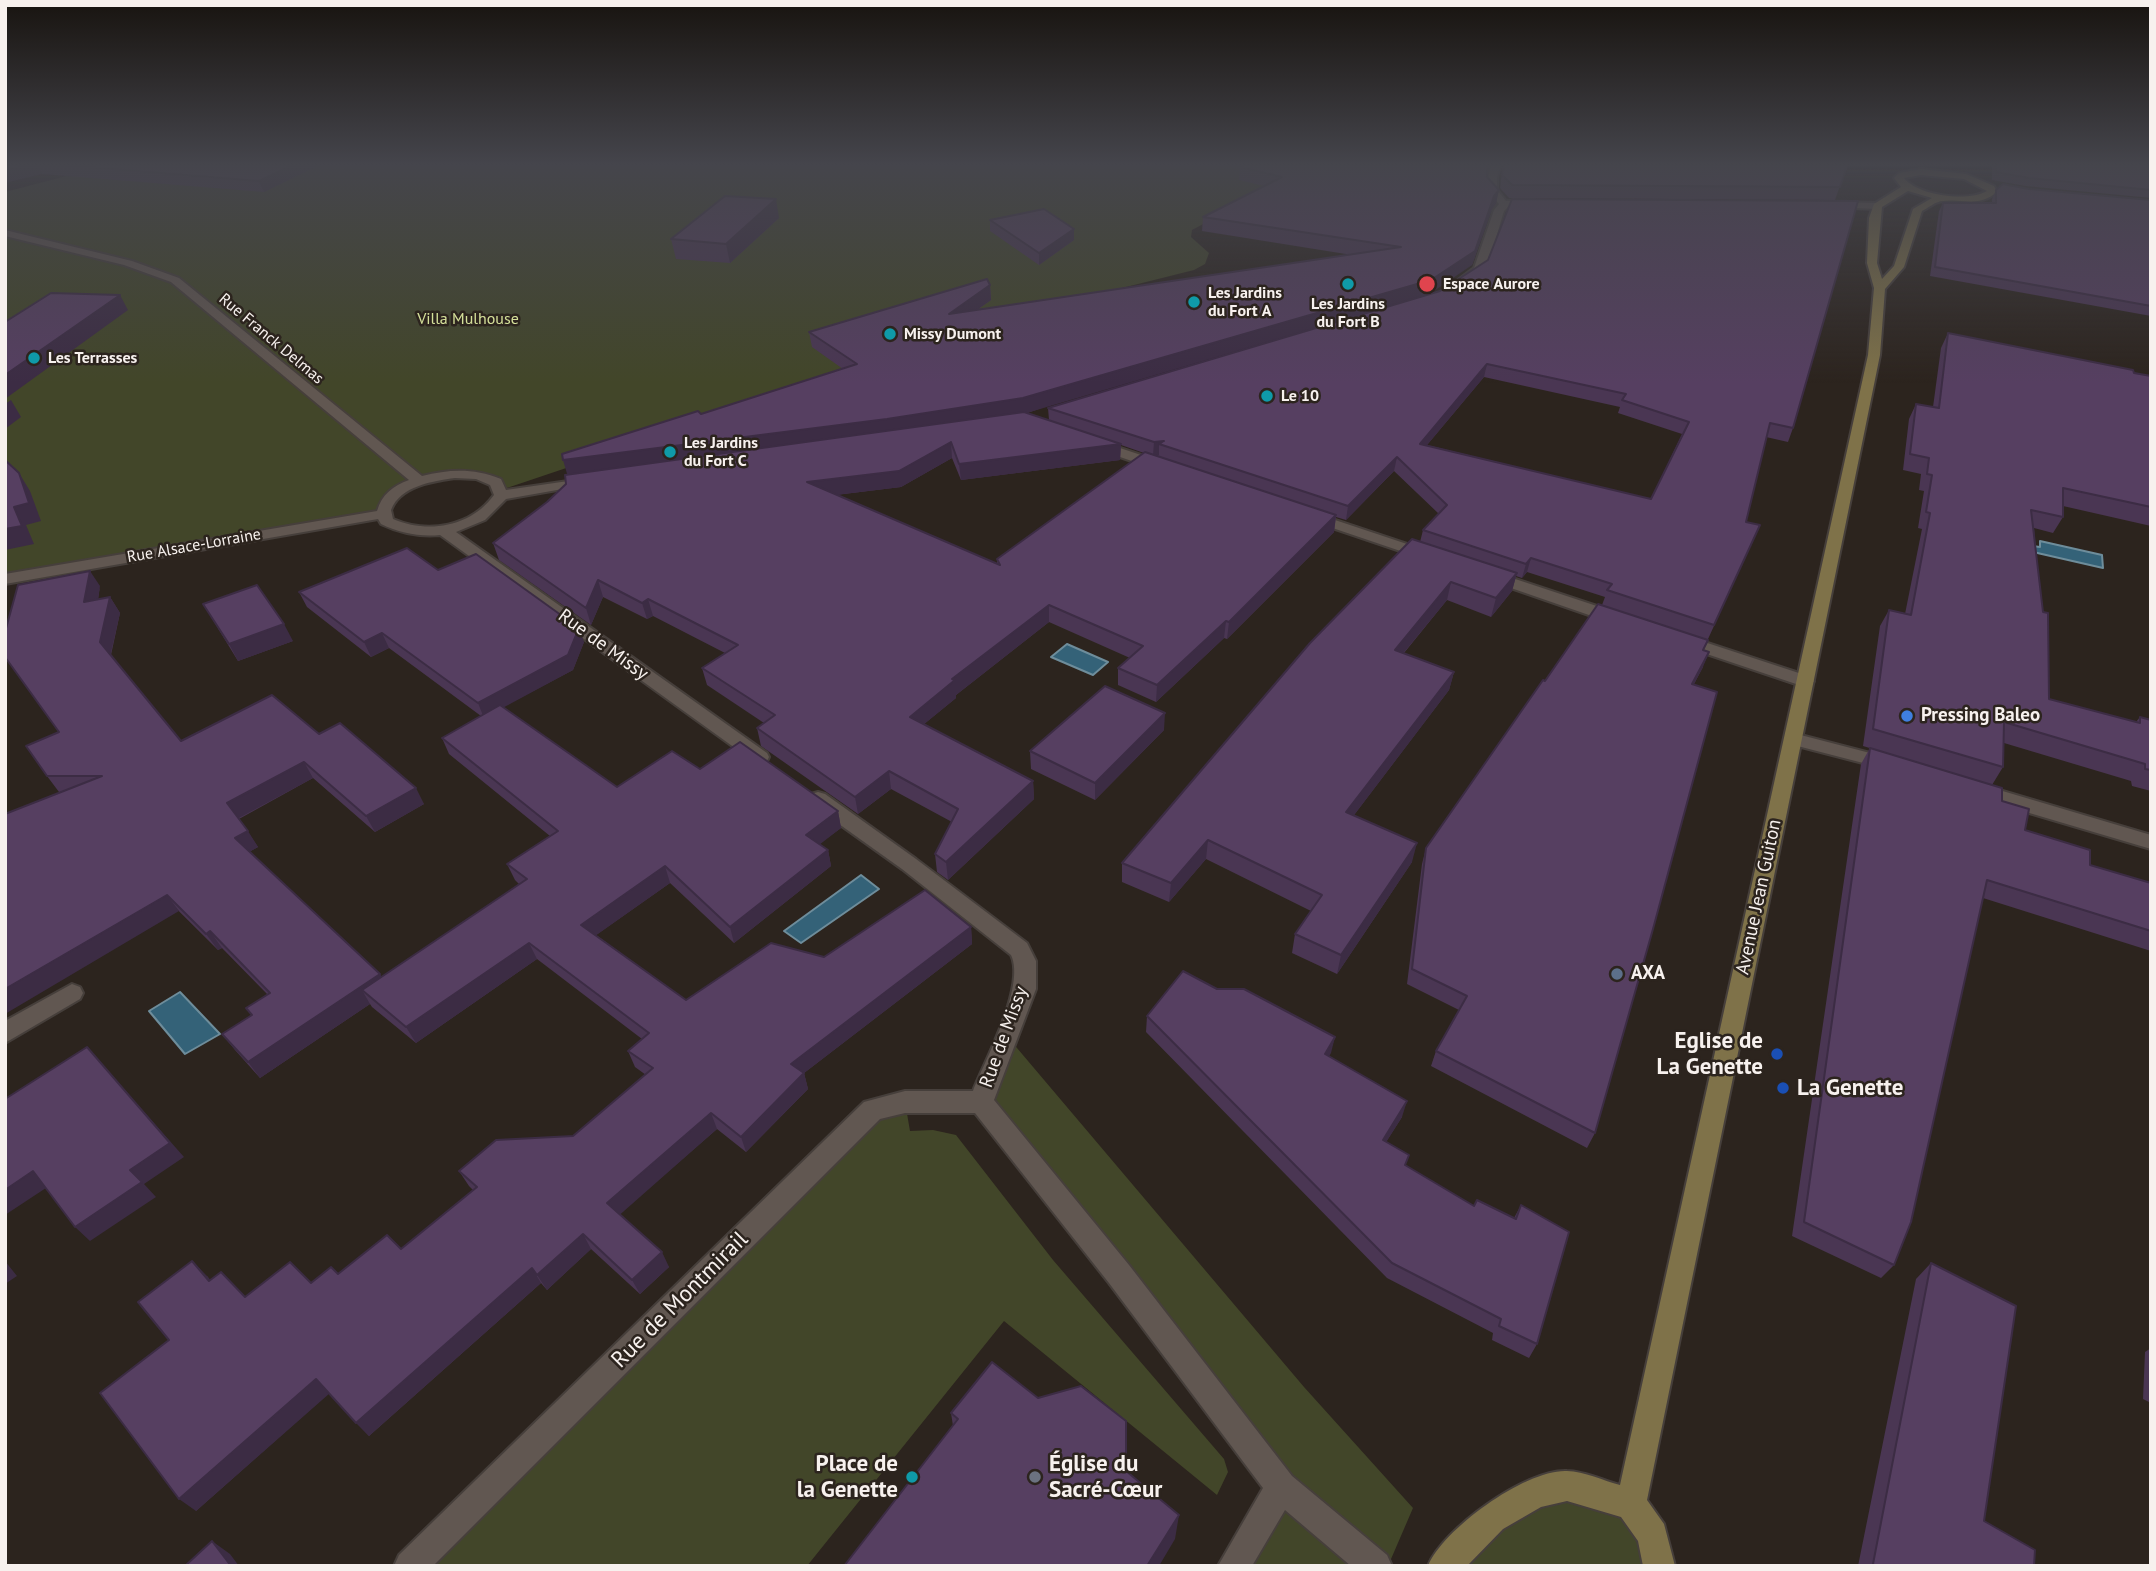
<!DOCTYPE html>
<html>
<head>
<meta charset="utf-8">
<style>
	body { margin:0 }
	#map { position:relative; width:2156px; height:1571px; overflow:hidden; background:#2c241e; font-family:"PT Sans",sans-serif }
	canvas { display:block }
	.frame { position:absolute; inset:0; border:7px solid #f7f1ee; pointer-events:none }
</style>
</head>
<body>
<div id="map">
<canvas width="2156" height="1571"></canvas>
<div class="frame"></div>
</div>
<script>
const g = document.querySelector('canvas').getContext('2d');
g.lineJoin = 'round';
function fillPath(path, color) { g.fillStyle = color; g.fill(path, 'evenodd'); }
function stroke(path, color, width, dash) { g.strokeStyle = color; g.lineWidth = width; g.lineCap = dash ? 'butt' : 'round'; g.setLineDash(dash || []); g.stroke(path); }
function label(font, color, halo, rows, align = 'center') {
  g.font = font + ' "PT Sans",sans-serif'; g.lineWidth = 5; g.setLineDash([]); g.textBaseline = 'middle'; g.strokeStyle = halo; g.fillStyle = color; for (const [text, x, y, turn = 0] of rows) {
    g.save(); g.translate(x, y); g.rotate((+turn || 0) * Math.PI / 180); g.textAlign = isNaN(turn) ? turn : align; if (halo) g.strokeText(text, 0, 0); g.fillText(text, 0, 0); g.restore();
  }
}
fillPath(new Path2D(`
	M 116,163 L 1497,163 L 1492,190 L 1505,204 L 1498,213 L 1356,185 L 1330,198 L 1247,194 L 1237,206 L 1192,230 L 1191,237 L 1209,253 L 1205,264 L 1194,270 L 1038,309 L 501,490 L 466,473 L 403,488 L 383,514 L 5,579 L 5,192 Z
	M 1006,1035 L 1304,1387 L 1413,1508 L 1388,1566 L 1234,1566 L 1280,1486 L 981,1102 Z
	M 905,1102 L 910,1131 L 933,1130 L 956,1135 L 1053,1260 L 1224,1459 L 1228,1472 L 1217,1495 L 1004,1321 L 807,1566 L 410,1566 L 873,1110 Z
	M 1536,1493 L 1631,1504 L 1659,1566 L 1444,1566 Z`), '#424629');
const water = new Path2D(`
	M 2040,541 L 2102,555 L 2103,568 L 2033,552 L 2032,546 L 2040,547 Z
	M 1067,644 L 1108,662 L 1093,675 L 1051,657 Z
	M 861,875 L 879,889 L 801,943 L 784,931 Z
	M 180,992 L 220,1034 L 185,1054 L 149,1011 Z`);
fillPath(water, '#346278');
stroke(water, '#6e8d9b', 2);
const minor = new Path2D(`
	M 1492,163 L 1501,163 L 1497,177 L 1497,190 L 1506,201 L 1533,199 L 1538,202 L 1533,205 L 1508,207 L 1504,211 C 1497,232 1487,287 1458,284 L 1458,280 L 1474,268 L 1494,210 L 1499,204 C 1486,189 1486,182 1492,163 Z
	M 1833,202 L 1877,203 L 1882,206 L 1877,209 L 1830,207 L 1830,203 Z
	M 5,230 L 132,261 L 179,278 L 422,476 C 450,469 474,468 501,479 L 506,490 L 596,477 L 598,480 L 591,484 L 506,499 L 485,520 L 456,532 L 767,753 L 769,757 L 767,761 L 753,761 L 440,535 C 419,537 400,533 381,524 L 378,519 L 5,584 L 5,574 L 377,511 C 382,494 393,486 409,480 L 171,282 L 124,265 L 5,236 ZM 455,478 L 476,479 L 490,485 L 494,495 C 471,527 428,534 393,519 L 391,510 C 400,486 433,481 455,478 Z
	M 1096,440 L 1165,463 L 1167,466 L 1165,469 L 1155,469 L 1091,447 L 1089,444 Z
	M 1311,512 L 1434,553 L 1437,556 L 1429,561 L 1424,559 L 1306,519 L 1304,516 L 1306,513 Z
	M 1491,571 L 1624,615 L 1626,619 L 1624,623 L 1612,623 L 1485,579 L 1483,576 L 1485,573 Z
	M 1680,634 L 1811,677 L 1814,681 L 1811,685 L 1799,685 L 1674,643 L 1672,639 Z
	M 1793,733 L 1897,760 L 1899,764 L 1897,768 L 1890,770 L 1786,743 L 1784,739 L 1786,735 Z
	M 1979,784 L 2151,835 L 2151,849 L 1972,796 L 1969,791 L 1972,786 Z
	M 818,792 L 825,794 L 916,859 L 1027,943 L 1036,961 L 1036,989 L 994,1100 L 1129,1265 L 1292,1476 L 1387,1555 L 1392,1566 L 1351,1566 L 1285,1510 L 1252,1566 L 1218,1566 L 1263,1488 L 1109,1283 L 975,1113 L 905,1113 L 880,1119 L 433,1566 L 394,1566 L 399,1555 L 864,1102 L 905,1091 L 973,1091 C 985,1060 1026,986 1011,955 L 902,869 L 811,804 L 808,799 L 811,794 Z
	M 72,984 L 80,987 L 83,993 L 80,999 L 5,1043 L 5,1021 Z`);
const secondary = new Path2D(`
	M 1921,169 L 1966,174 L 1994,186 L 1997,192 C 1978,208 1963,198 1943,201 C 1936,201 1928,208 1922,211 L 1904,267 L 1885,289 L 1880,355 L 1647,1500 L 1664,1524 L 1675,1566 L 1643,1566 L 1638,1541 L 1621,1517 L 1567,1501 L 1541,1507 L 1503,1529 L 1467,1566 L 1428,1566 C 1443,1529 1526,1469 1567,1471 C 1584,1471 1604,1481 1620,1485 L 1868,355 L 1874,288 L 1867,263 L 1869,218 L 1874,204 L 1901,187 L 1894,178 L 1899,173 ZM 1921,175 L 1964,179 L 1987,191 C 1968,202 1918,196 1904,178 ZM 1908,191 L 1932,198 L 1913,209 L 1894,266 L 1882,279 L 1877,263 L 1882,207 Z`);
stroke(minor, '#463f3b', 4);
stroke(secondary, '#463f3b', 4);
fillPath(minor, '#615751');
fillPath(secondary, '#7f7249');
fillPath(new Path2D(`
	M 5,163 L 323,163 L 264,192 L 42,174 Z
	M 1491,163 L 1487,171 L 1487,177 L 1496,204 L 1492,209 L 1472,265 L 1027,413 L 1049,420 L 1048,408 L 1440,291 L 1793,428 L 1788,442 L 1766,437 L 1746,522 L 1760,525 L 1703,650 L 1703,667 L 1694,684 L 1595,1133 L 1587,1148 L 1431,1066 L 1436,1051 L 1459,1010 L 1407,984 L 1422,864 L 1426,848 L 1545,681 L 1602,605 L 1605,597 L 1527,572 L 1522,578 L 1516,576 L 1512,591 L 1491,617 L 1447,600 L 1404,653 L 1454,672 L 1449,690 L 1354,815 L 1412,862 L 1337,974 L 1292,953 L 1295,934 L 1311,911 L 1206,859 L 1169,902 L 1122,882 L 1122,863 L 1420,542 L 1423,530 L 1439,514 L 1394,471 L 1346,520 L 1336,517 L 1334,532 L 1227,639 L 1224,638 L 1156,702 L 1118,685 L 1118,668 L 1130,658 L 1049,622 L 956,695 L 956,698 L 924,724 L 1033,781 L 1034,799 L 948,880 L 937,872 L 935,854 L 952,822 L 891,789 L 858,814 L 761,746 L 757,728 L 764,723 L 707,685 L 702,668 L 725,653 L 653,616 L 647,619 L 603,597 L 591,625 L 499,560 L 493,543 L 547,502 L 566,484 L 567,475 L 701,414 L 843,369 L 812,347 L 809,332 L 990,285 L 991,300 L 977,310 L 1352,255 L 1202,231 L 1203,217 L 1264,186 L 1239,180 L 1240,167 ZM 1484,377 L 1620,407 L 1618,413 L 1682,434 L 1651,499 L 1427,445 ZM 1121,445 L 1144,453 L 997,559 L 997,564 L 836,495 L 901,487 L 952,458 L 961,480 L 1120,460 Z
	M 1503,163 L 1848,163 L 1835,200 L 1509,198 L 1500,188 Z
	M 1992,163 L 2151,163 L 2151,198 L 2025,186 L 1992,180 Z
	M 2029,189 L 2151,200 L 2151,316 L 1930,276 L 1939,211 L 1943,203 L 1992,203 L 1992,199 L 1996,190 Z
	M 779,218 L 730,263 L 676,259 L 671,239 Z
	M 990,220 L 1074,229 L 1074,240 L 1039,265 L 990,231 Z
	M 1948,333 L 2151,376 L 2151,526 L 2063,506 L 2063,517 L 2053,533 L 2034,528 L 2049,699 L 2136,722 L 2140,717 L 2151,720 L 2151,791 L 2132,786 L 2131,781 L 2004,743 L 2003,767 L 1992,785 L 1863,746 L 1880,626 L 1889,610 L 1905,614 L 1922,529 L 1918,528 L 1924,491 L 1919,490 L 1921,474 L 1903,470 L 1909,419 L 1916,404 L 1933,407 L 1941,348 Z
	M 438,570 L 584,642 L 573,670 L 503,707 L 617,787 L 700,769 L 838,811 L 841,828 L 819,844 L 828,850 L 831,866 L 734,943 L 670,883 L 596,935 L 686,1000 L 824,957 L 971,927 L 972,944 L 804,1073 L 808,1089 L 746,1152 L 717,1129 L 619,1214 L 669,1267 L 640,1294 L 591,1249 L 547,1290 L 541,1283 L 369,1436 L 329,1393 L 196,1511 L 169,1340 L 207,1276 L 210,1280 L 246,1297 L 311,1283 L 338,1274 L 401,1249 L 473,1190 L 469,1186 L 459,1171 L 573,1136 L 646,1075 L 635,1067 L 628,1051 L 642,1039 L 537,959 L 416,1043 L 372,1007 L 370,1004 L 260,1078 L 235,1050 L 222,1034 L 252,1015 L 267,994 L 222,948 L 218,950 L 59,792 L 47,776 L 100,586 L 98,600 L 110,597 L 120,613 L 111,655 L 181,741 L 319,734 L 424,804 L 375,832 L 313,778 L 239,819 L 258,847 L 249,852 L 382,977 L 519,884 L 515,880 L 507,864 L 550,836 L 449,754 L 442,738 L 481,716 L 389,648 L 371,657 L 307,607 L 299,592 Z
	M 203,604 L 293,641 L 238,661 Z
	M 1164,730 L 1095,800 L 1031,769 L 1030,751 Z
	M 1870,748 L 2002,801 L 2025,830 L 2090,865 L 2151,883 L 2151,951 L 1983,898 L 1894,1265 L 1881,1278 L 1792,1236 L 1861,764 Z
	M 1217,989 L 1335,1037 L 1329,1056 L 1402,1117 L 1386,1142 L 1405,1165 L 1474,1206 L 1514,1218 L 1521,1205 L 1537,1344 L 1529,1358 L 1492,1340 L 1493,1333 L 1387,1278 L 1146,1032 L 1147,1016 Z
	M 1931,1263 L 1984,1521 L 2034,1566 L 1858,1566 L 1916,1279 Z
	M 2151,1348 L 2151,1403 L 2143,1399 L 2145,1352 Z
	M 951,1413 L 1126,1471 L 1175,1539 L 953,1426 Z`), '#4a3653');
fillPath(new Path2D(`
	M 37,163 L 42,174 L 5,183 L 5,171 Z
	M 297,163 L 323,163 L 264,192 L 259,181 Z
	M 1499,190 L 1496,204 L 1492,209 L 1472,265 L 1428,295 L 1023,414 L 568,477 L 563,460 L 1431,280 Z
	M 776,199 L 779,218 L 730,263 L 726,244 Z
	M 1074,229 L 1074,240 L 1039,265 L 1039,253 Z
	M 990,285 L 991,300 L 950,329 L 949,314 Z
	M 120,295 L 128,310 L 5,399 L 5,375 Z
	M 1487,364 L 1484,377 L 1417,457 L 1420,444 Z
	M 11,400 L 21,417 L 5,429 L 5,404 Z
	M 1164,441 L 1159,444 L 1159,455 L 1153,456 L 1154,442 Z
	M 951,442 L 952,458 L 901,487 L 810,498 L 807,482 Z
	M 1121,444 L 1120,460 L 961,480 L 959,464 Z
	M 1397,457 L 1394,471 L 1346,520 L 1348,506 Z
	M 19,473 L 30,491 L 41,521 L 26,525 L 34,544 L 5,550 L 5,529 L 14,507 Z
	M 1336,515 L 1334,532 L 1227,639 L 1229,622 Z
	M 1531,558 L 1527,572 L 1522,578 L 1526,564 Z
	M 90,571 L 100,586 L 95,618 L 84,602 Z
	M 1517,573 L 1512,591 L 1491,617 L 1496,598 Z
	M 598,580 L 603,597 L 591,625 L 586,608 Z
	M 1451,582 L 1447,600 L 1391,668 L 1395,650 Z
	M 110,597 L 120,613 L 110,657 L 100,642 Z
	M 648,599 L 653,616 L 647,619 L 642,603 Z
	M 1049,605 L 1049,622 L 956,695 L 956,698 L 912,734 L 910,717 L 952,679 Z
	M 1226,621 L 1224,638 L 1156,702 L 1157,685 Z
	M 284,624 L 293,641 L 238,661 L 229,644 Z
	M 579,628 L 584,642 L 573,670 L 484,718 L 478,703 Z
	M 382,633 L 389,648 L 371,657 L 364,642 Z
	M 1709,652 L 1703,667 L 1686,699 L 1692,684 Z
	M 1454,672 L 1449,690 L 1342,831 L 1346,812 Z
	M 1165,713 L 1164,730 L 1095,800 L 1095,783 Z
	M 304,762 L 313,778 L 237,819 L 227,803 Z
	M 889,771 L 891,789 L 858,814 L 855,797 Z
	M 1033,781 L 1034,799 L 948,880 L 946,862 Z
	M 416,788 L 424,804 L 375,832 L 366,816 Z
	M 838,811 L 841,828 L 810,852 L 806,835 Z
	M 248,831 L 258,847 L 245,854 L 235,838 Z
	M 1208,840 L 1206,859 L 1169,902 L 1171,883 Z
	M 1417,843 L 1412,862 L 1337,974 L 1341,955 Z
	M 828,850 L 831,866 L 734,943 L 730,927 Z
	M 665,866 L 670,883 L 588,941 L 581,925 Z
	M 167,895 L 179,911 L 5,1014 L 5,989 Z
	M 971,927 L 972,944 L 795,1080 L 791,1064 Z
	M 210,931 L 222,948 L 218,950 L 206,934 Z
	M 529,943 L 537,959 L 416,1043 L 406,1027 Z
	M 380,974 L 390,990 L 362,990 L 370,1004 L 260,1078 L 248,1062 Z
	M 1335,1037 L 1331,1053 L 1321,1070 L 1325,1054 Z
	M 100,1062 L 184,1157 L 144,1184 L 156,1197 L 90,1241 L 75,1227 Z
	M 804,1073 L 808,1089 L 746,1152 L 741,1137 Z
	M 1407,1101 L 1402,1117 L 1378,1155 L 1383,1140 Z
	M 711,1113 L 717,1129 L 615,1219 L 607,1203 Z
	M 33,1171 L 49,1186 L 5,1215 L 5,1190 Z
	M 583,1234 L 591,1249 L 547,1290 L 537,1275 Z
	M 662,1252 L 669,1267 L 640,1294 L 632,1280 Z
	M 5,1261 L 17,1276 L 5,1284 Z
	M 192,1261 L 207,1276 L 224,1296 L 209,1281 Z
	M 532,1268 L 541,1283 L 369,1436 L 356,1423 Z
	M 316,1379 L 330,1393 L 196,1511 L 179,1499 Z
	M 1179,1515 L 1175,1539 L 1159,1566 L 1147,1566 Z
	M 212,1541 L 230,1554 L 239,1566 L 231,1566 Z`), '#3c2c44');
const building = new Path2D(`
	M 5,163 L 36,163 L 5,171 Z
	M 39,163 L 297,163 L 259,181 Z
	M 1248,163 L 1487,163 L 1487,177 L 1499,190 L 1494,196 L 1475,251 L 1431,280 L 1023,398 L 887,419 L 563,460 L 562,454 L 698,411 L 701,414 L 857,364 L 809,332 L 987,279 L 990,285 L 949,314 L 1401,247 L 1203,217 L 1282,177 L 1240,167 Z
	M 1504,163 L 1848,163 L 1840,187 L 1512,185 L 1502,175 Z
	M 1996,163 L 2151,163 L 2151,190 L 2029,178 L 1996,172 Z
	M 2003,184 L 2029,189 L 2151,200 L 2151,306 L 1935,267 L 1943,203 L 1996,203 L 1996,190 Z
	M 725,196 L 776,199 L 726,244 L 671,239 Z
	M 1512,199 L 1858,201 L 1793,428 L 1770,423 L 1746,522 L 1760,525 L 1714,625 L 1607,590 L 1612,584 L 1531,558 L 1526,564 L 1423,530 L 1447,505 L 1397,457 L 1348,506 L 1159,444 L 1164,441 L 1154,442 L 1048,408 L 1440,291 L 1488,260 ZM 1487,364 L 1626,394 L 1622,400 L 1689,422 L 1651,499 L 1420,444 Z
	M 1044,209 L 1074,229 L 1039,253 L 990,220 Z
	M 51,293 L 120,295 L 5,375 L 5,322 Z
	M 1948,333 L 2133,370 L 2134,373 L 2151,376 L 2151,507 L 2063,488 L 2063,517 L 2031,510 L 2043,612 L 2048,613 L 2049,699 L 2140,723 L 2140,717 L 2151,720 L 2151,770 L 2145,769 L 2145,764 L 2004,722 L 2003,767 L 1873,729 L 1889,610 L 1911,615 L 1930,513 L 1926,512 L 1932,475 L 1927,474 L 1929,458 L 1910,454 L 1916,404 L 1939,408 Z
	M 1024,412 L 1121,444 L 959,464 L 951,442 L 899,471 L 807,482 L 1000,565 L 997,559 L 1145,452 L 1336,515 L 1229,622 L 1226,621 L 1157,685 L 1118,668 L 1143,646 L 1049,605 L 952,679 L 955,680 L 910,717 L 1033,781 L 946,862 L 935,854 L 958,809 L 889,771 L 855,797 L 757,728 L 775,715 L 702,668 L 738,645 L 648,599 L 642,603 L 598,580 L 586,608 L 493,543 L 547,502 L 566,484 L 565,475 Z
	M 5,460 L 19,473 L 29,503 L 14,507 L 22,526 L 5,529 Z
	M 1412,539 L 1517,573 L 1496,598 L 1451,582 L 1395,650 L 1454,672 L 1346,812 L 1417,843 L 1341,955 L 1295,934 L 1322,895 L 1208,840 L 1171,883 L 1122,863 L 1310,643 Z
	M 407,548 L 438,570 L 476,554 L 579,628 L 568,655 L 478,703 L 382,633 L 364,642 L 299,592 Z
	M 90,571 L 84,602 L 110,597 L 100,642 L 181,741 L 272,695 L 319,734 L 340,723 L 416,788 L 366,816 L 304,762 L 227,803 L 248,831 L 235,838 L 380,974 L 248,1062 L 222,1034 L 252,1015 L 246,1008 L 270,993 L 210,931 L 206,934 L 167,895 L 5,989 L 5,814 L 102,776 L 47,776 L 26,746 L 59,732 L 5,657 L 5,632 L 18,585 Z
	M 257,585 L 284,624 L 229,644 L 203,604 Z
	M 1598,604 L 1708,640 L 1703,650 L 1709,652 L 1692,684 L 1717,692 L 1653,929 L 1595,1133 L 1436,1051 L 1467,996 L 1412,969 L 1426,848 L 1543,680 L 1545,681 Z
	M 1105,686 L 1165,713 L 1095,783 L 1030,751 Z
	M 500,705 L 617,787 L 672,751 L 700,769 L 740,742 L 838,811 L 806,835 L 828,850 L 730,927 L 665,866 L 581,925 L 686,1000 L 771,943 L 824,957 L 925,890 L 971,927 L 791,1064 L 804,1073 L 741,1137 L 711,1113 L 607,1203 L 662,1252 L 632,1280 L 583,1234 L 537,1275 L 532,1268 L 356,1423 L 316,1379 L 179,1499 L 100,1393 L 169,1340 L 138,1302 L 192,1261 L 209,1281 L 221,1272 L 245,1297 L 290,1262 L 311,1283 L 331,1267 L 338,1274 L 387,1235 L 401,1249 L 477,1187 L 459,1171 L 496,1140 L 573,1136 L 653,1068 L 628,1051 L 649,1033 L 529,943 L 406,1027 L 362,990 L 527,879 L 507,864 L 558,831 L 442,738 Z
	M 1870,748 L 2002,788 L 2002,801 L 2029,809 L 2025,830 L 2090,850 L 2090,865 L 2151,883 L 2151,931 L 1987,880 L 1911,1222 L 1894,1265 L 1804,1222 Z
	M 1183,971 L 1217,989 L 1244,989 L 1335,1037 L 1325,1054 L 1407,1101 L 1383,1140 L 1409,1155 L 1405,1165 L 1474,1206 L 1477,1200 L 1516,1219 L 1521,1205 L 1569,1232 L 1537,1344 L 1499,1326 L 1501,1319 L 1392,1263 L 1147,1016 Z
	M 87,1047 L 170,1143 L 130,1170 L 142,1182 L 75,1227 L 33,1171 L 5,1190 L 5,1099 Z
	M 1931,1263 L 2016,1306 L 1984,1521 L 2035,1550 L 2034,1566 L 1876,1566 L 1873,1564 Z
	M 992,1362 L 1038,1398 L 1081,1386 L 1126,1421 L 1126,1471 L 1179,1515 L 1147,1566 L 844,1566 L 958,1419 L 951,1413 Z
	M 212,1541 L 231,1566 L 185,1566 Z`);
fillPath(building, '#563f61');
stroke(building, '#3c2c44', 2);
const sky = g.createLinearGradient(0, 0, 0, 383);
sky.addColorStop(0, '#181410');
sky.addColorStop(0.43, '#45454c');
sky.addColorStop(1, '#45454c00');
g.fillStyle = sky;
g.fillRect(0, 0, 2156, 383);
for (const [x, y, r, color] of [
	[1348,284,7,"#0f9aa8"],
	[1427,284,9,"#e0444e"],
	[1194,302,7,"#0f9aa8"],
	[890,334,7,"#0f9aa8"],
	[34,358,7,"#0f9aa8"],
	[1267,396,7,"#0f9aa8"],
	[670,452,7,"#0f9aa8"],
	[1907,716,7,"#3f7fe0"],
	[1617,974,7,"#5c6f8a"],
	[1777,1054,7,"#1a4fb4"],
	[1783,1088,7,"#1a4fb4"],
	[912,1477,7,"#0f9aa8"],
	[1035,1477,7,"#6b7280"]
]) { const dot = new Path2D(); dot.arc(x, y, r, 0, 2 * Math.PI); g.fillStyle = color; g.fill(dot); stroke(dot, '#2c241e', 2.5); }
label('bold 16px', '#f7f1ee', '#2c241e', [
	["Espace Aurore",1443,284],
	["Les Jardins",1208,293],
	["du Fort A",1208,311],
	["Les Jardins",1348,304,"center"],
	["du Fort B",1348,322,"center"],
	["Missy Dumont",904,334],
	["Les Terrasses",48,358],
	["Le 10",1281,396],
	["Les Jardins",684,443],
	["du Fort C",684,461]
], 'left');
label('16px', '#d5e09a', '#2c241e', [
	["Villa Mulhouse",468,319]
]);
label('16px', '#f7f1ee', '#2c241e', [
	["Rue Franck Delmas",271,339,40],
	["Rue Alsace-Lorraine",194,546,-10]
]);
label('19px', '#f7f1ee', '#2c241e', [
	["Rue de Missy",603,645,36],
	["Avenue Jean Guiton",1759,897,-78],
	["Rue de Missy",1004,1037,-70]
]);
label('bold 19px', '#f7f1ee', '#2c241e', [
	["Pressing Baleo",1921,716],
	["AXA",1631,974]
], 'left');
label('bold 23px', '#f7f1ee', '#2c241e', [
	["Eglise de",1763,1041],
	["La Genette",1763,1067],
	["La Genette",1797,1088,"left"],
	["Place de",898,1464],
	["la Genette",898,1490],
	["Église du",1049,1464,"left"],
	["Sacré-Cœur",1049,1490,"left"]
], 'right');
label('23px', '#f7f1ee', '#2c241e', [
	["Rue de Montmirail",680,1300,-45]
]);
</script>
</body>
</html>
